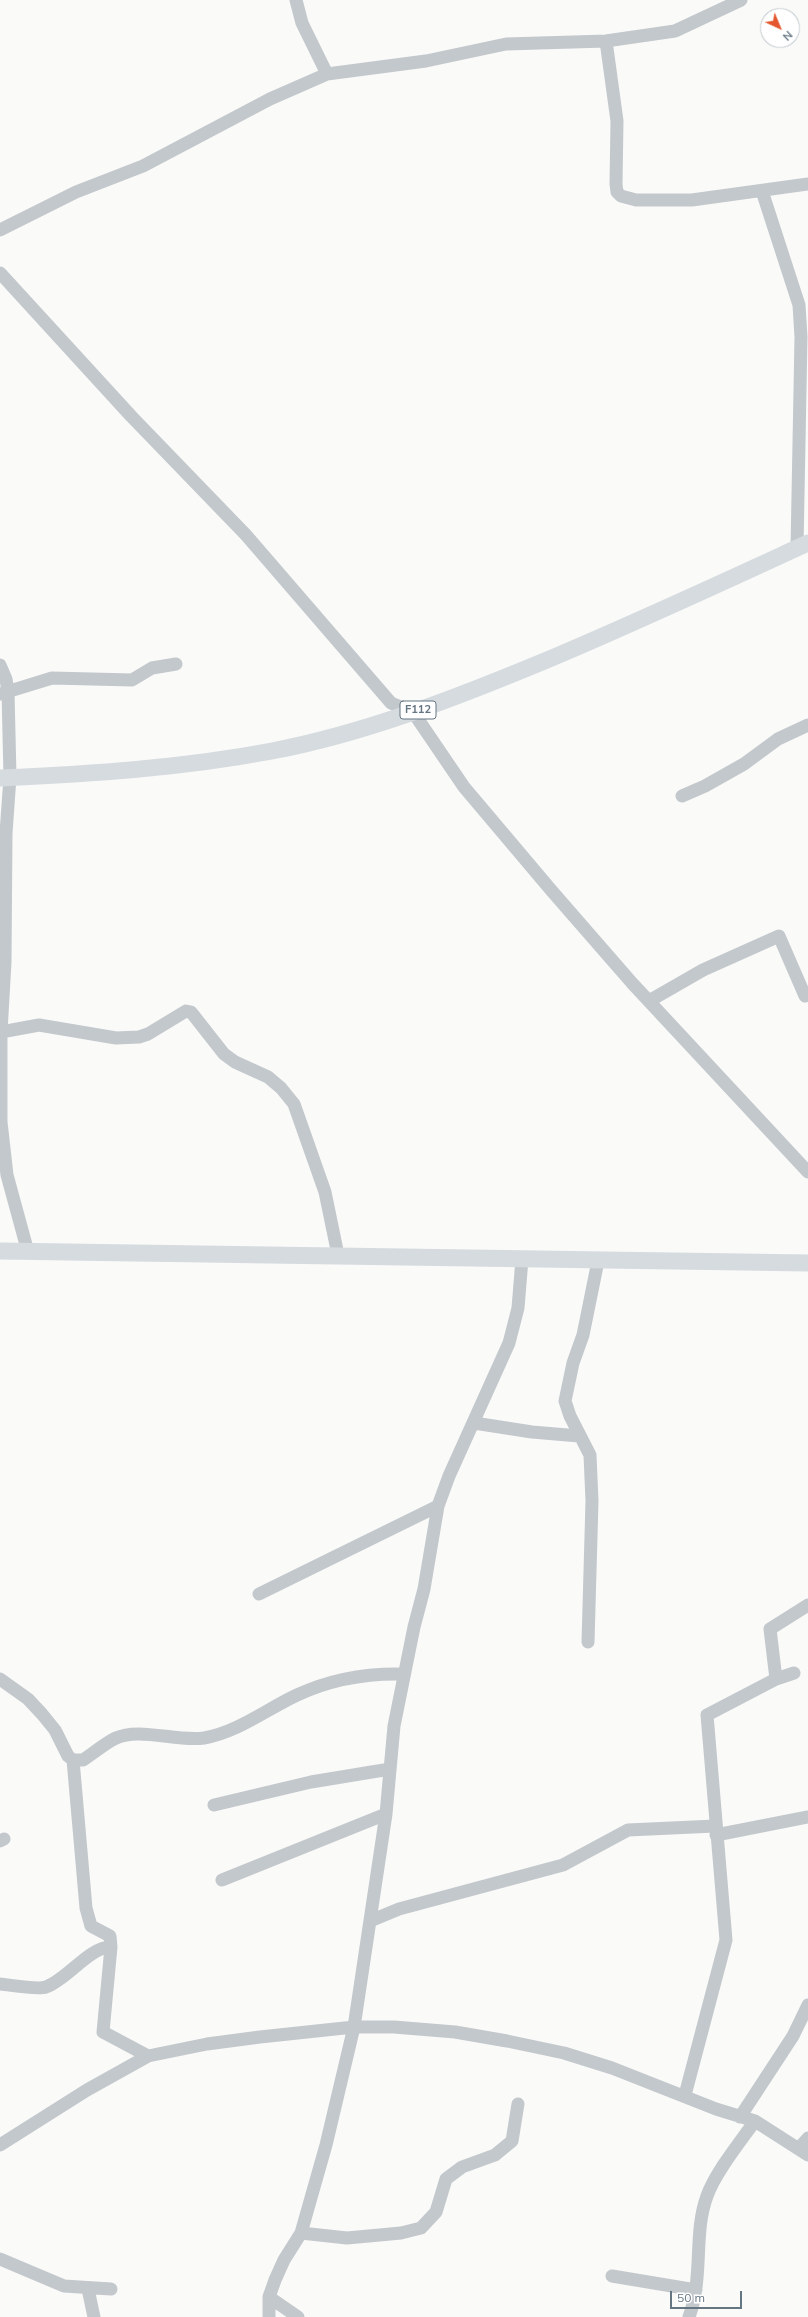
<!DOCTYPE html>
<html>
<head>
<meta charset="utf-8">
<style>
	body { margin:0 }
	#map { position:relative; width:808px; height:2317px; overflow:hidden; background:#fafaf8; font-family:Mulish,sans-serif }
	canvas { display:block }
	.north { position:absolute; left:760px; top:8px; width:40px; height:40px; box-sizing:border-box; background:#fff; border:1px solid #c1c8cd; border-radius:50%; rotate:136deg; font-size:11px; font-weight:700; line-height:16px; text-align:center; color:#657683 }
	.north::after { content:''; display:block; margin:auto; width:14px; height:18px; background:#e4572e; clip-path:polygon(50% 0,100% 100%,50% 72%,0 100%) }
	.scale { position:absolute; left:670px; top:2291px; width:72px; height:18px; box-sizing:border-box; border:2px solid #657683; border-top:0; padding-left:5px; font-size:12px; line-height:14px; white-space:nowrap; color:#657683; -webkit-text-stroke:3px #fff; paint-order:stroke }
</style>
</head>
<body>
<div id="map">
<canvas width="808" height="2317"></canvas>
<div class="north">N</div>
<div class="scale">50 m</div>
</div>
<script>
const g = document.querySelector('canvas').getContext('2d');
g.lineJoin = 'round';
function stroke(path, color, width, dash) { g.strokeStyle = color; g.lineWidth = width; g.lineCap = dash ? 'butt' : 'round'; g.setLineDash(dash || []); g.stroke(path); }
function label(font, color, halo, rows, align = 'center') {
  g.font = font + ' Mulish,sans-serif'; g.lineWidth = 4; g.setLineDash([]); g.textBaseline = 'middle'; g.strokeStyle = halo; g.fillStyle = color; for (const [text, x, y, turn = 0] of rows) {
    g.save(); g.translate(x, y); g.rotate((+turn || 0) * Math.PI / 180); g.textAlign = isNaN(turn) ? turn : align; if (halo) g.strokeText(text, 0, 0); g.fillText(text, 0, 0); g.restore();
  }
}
stroke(new Path2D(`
	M 296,0 L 302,23 L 327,74
	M 606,41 L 617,121 L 616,184 L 617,192 L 621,196 L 636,200 L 692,200 L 808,184
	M 762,191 L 799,305 L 801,337 L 797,548
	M 0,230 L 76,192 L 143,166 L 270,99 L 327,74 L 426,61 L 506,44 L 606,41 L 675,31 L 741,0
	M 0,273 L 131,416 L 246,535 L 391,703 L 413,712 L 464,787 L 551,890 L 632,983 L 808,1172
	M 0,665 L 6,679 L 8,692 L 10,777 L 6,833 L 5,962 L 1,1032 L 1,1122 L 7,1175 L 28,1252
	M 0,694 L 52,678 L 132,680 L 152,668 L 176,664
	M 682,796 L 705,786 L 744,764 L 778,739 L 808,725
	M 649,1001 L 703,970 L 779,936 L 805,996 L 808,995
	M 1,1032 L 39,1025 L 116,1038 L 139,1037 L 148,1034 L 186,1011 L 191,1012 L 224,1054 L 235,1062 L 268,1077 L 281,1088 L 294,1104 L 325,1192 L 338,1255
	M 474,1423 L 532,1432 L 579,1436
	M 259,1594 L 438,1506
	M 588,1642 L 592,1501 L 590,1455 L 570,1416 L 565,1401 L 573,1363 L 583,1335 L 598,1261
	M 0,1679 L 28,1699 L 42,1714 L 55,1730 L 68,1756 L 73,1760 L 83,1760 C 94,1753 105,1743 116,1738 C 139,1727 177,1742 204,1738 C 238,1732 267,1709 297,1695 C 331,1679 367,1673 404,1674
	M 776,1679 L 770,1629 L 808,1605
	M 73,1760 L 86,1908 L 91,1926 L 110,1936 L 111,1947 L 103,2032 L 148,2056
	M 214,1805 L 311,1782 L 390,1769
	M 716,1835 L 808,1817
	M 0,1841 L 4,1839
	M 222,1880 L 386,1814
	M 370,1921 L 399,1909 L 563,1865 L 628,1830 L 715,1826
	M 0,1984 C 11,1985 37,1990 46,1987 C 68,1979 89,1947 111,1947
	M 685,2095 L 726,1940 L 707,1715 L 776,1679 L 794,1673
	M 740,2117 L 793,2036 L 808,2005
	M 0,2145 L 87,2090 L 148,2056 L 207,2044 L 260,2037 L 354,2027 L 394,2027 L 455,2032 L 507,2041 L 564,2053 L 612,2068 L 716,2109 L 755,2121 L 808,2155
	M 799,2148 L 808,2138
	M 301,2233 L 347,2238 L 401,2233 L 421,2228 L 436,2212 L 446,2179 L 462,2167 L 495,2155 L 512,2141 L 518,2104
	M 0,2259 L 64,2286 L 111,2289
	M 612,2276 L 696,2290
	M 88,2289 L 94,2317
	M 269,2297 L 298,2317
	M 269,2317 L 269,2297 L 275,2280 L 284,2260 L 301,2233 L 326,2145 L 354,2027 L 386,1814 L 394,1726 L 414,1627 L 424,1589 L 438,1506 L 449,1476 L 509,1343 L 518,1308 L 522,1259
	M 689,2317 C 704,2276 693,2234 707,2196 C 715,2173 740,2142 755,2121`), '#c3c8cc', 13);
stroke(new Path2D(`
	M 0,778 C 91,774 182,768 272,751 C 366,733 458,697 547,660 C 635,623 721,583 808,543
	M 0,1251 L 808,1263`), '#d6dbdf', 17);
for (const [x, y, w] of [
	[418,710,36]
]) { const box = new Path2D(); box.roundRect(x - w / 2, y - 9, w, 18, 3); g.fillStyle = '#fff'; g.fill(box); stroke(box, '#657683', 1); }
label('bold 11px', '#657683', null, [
	["F112",418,710]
]);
</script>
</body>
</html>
